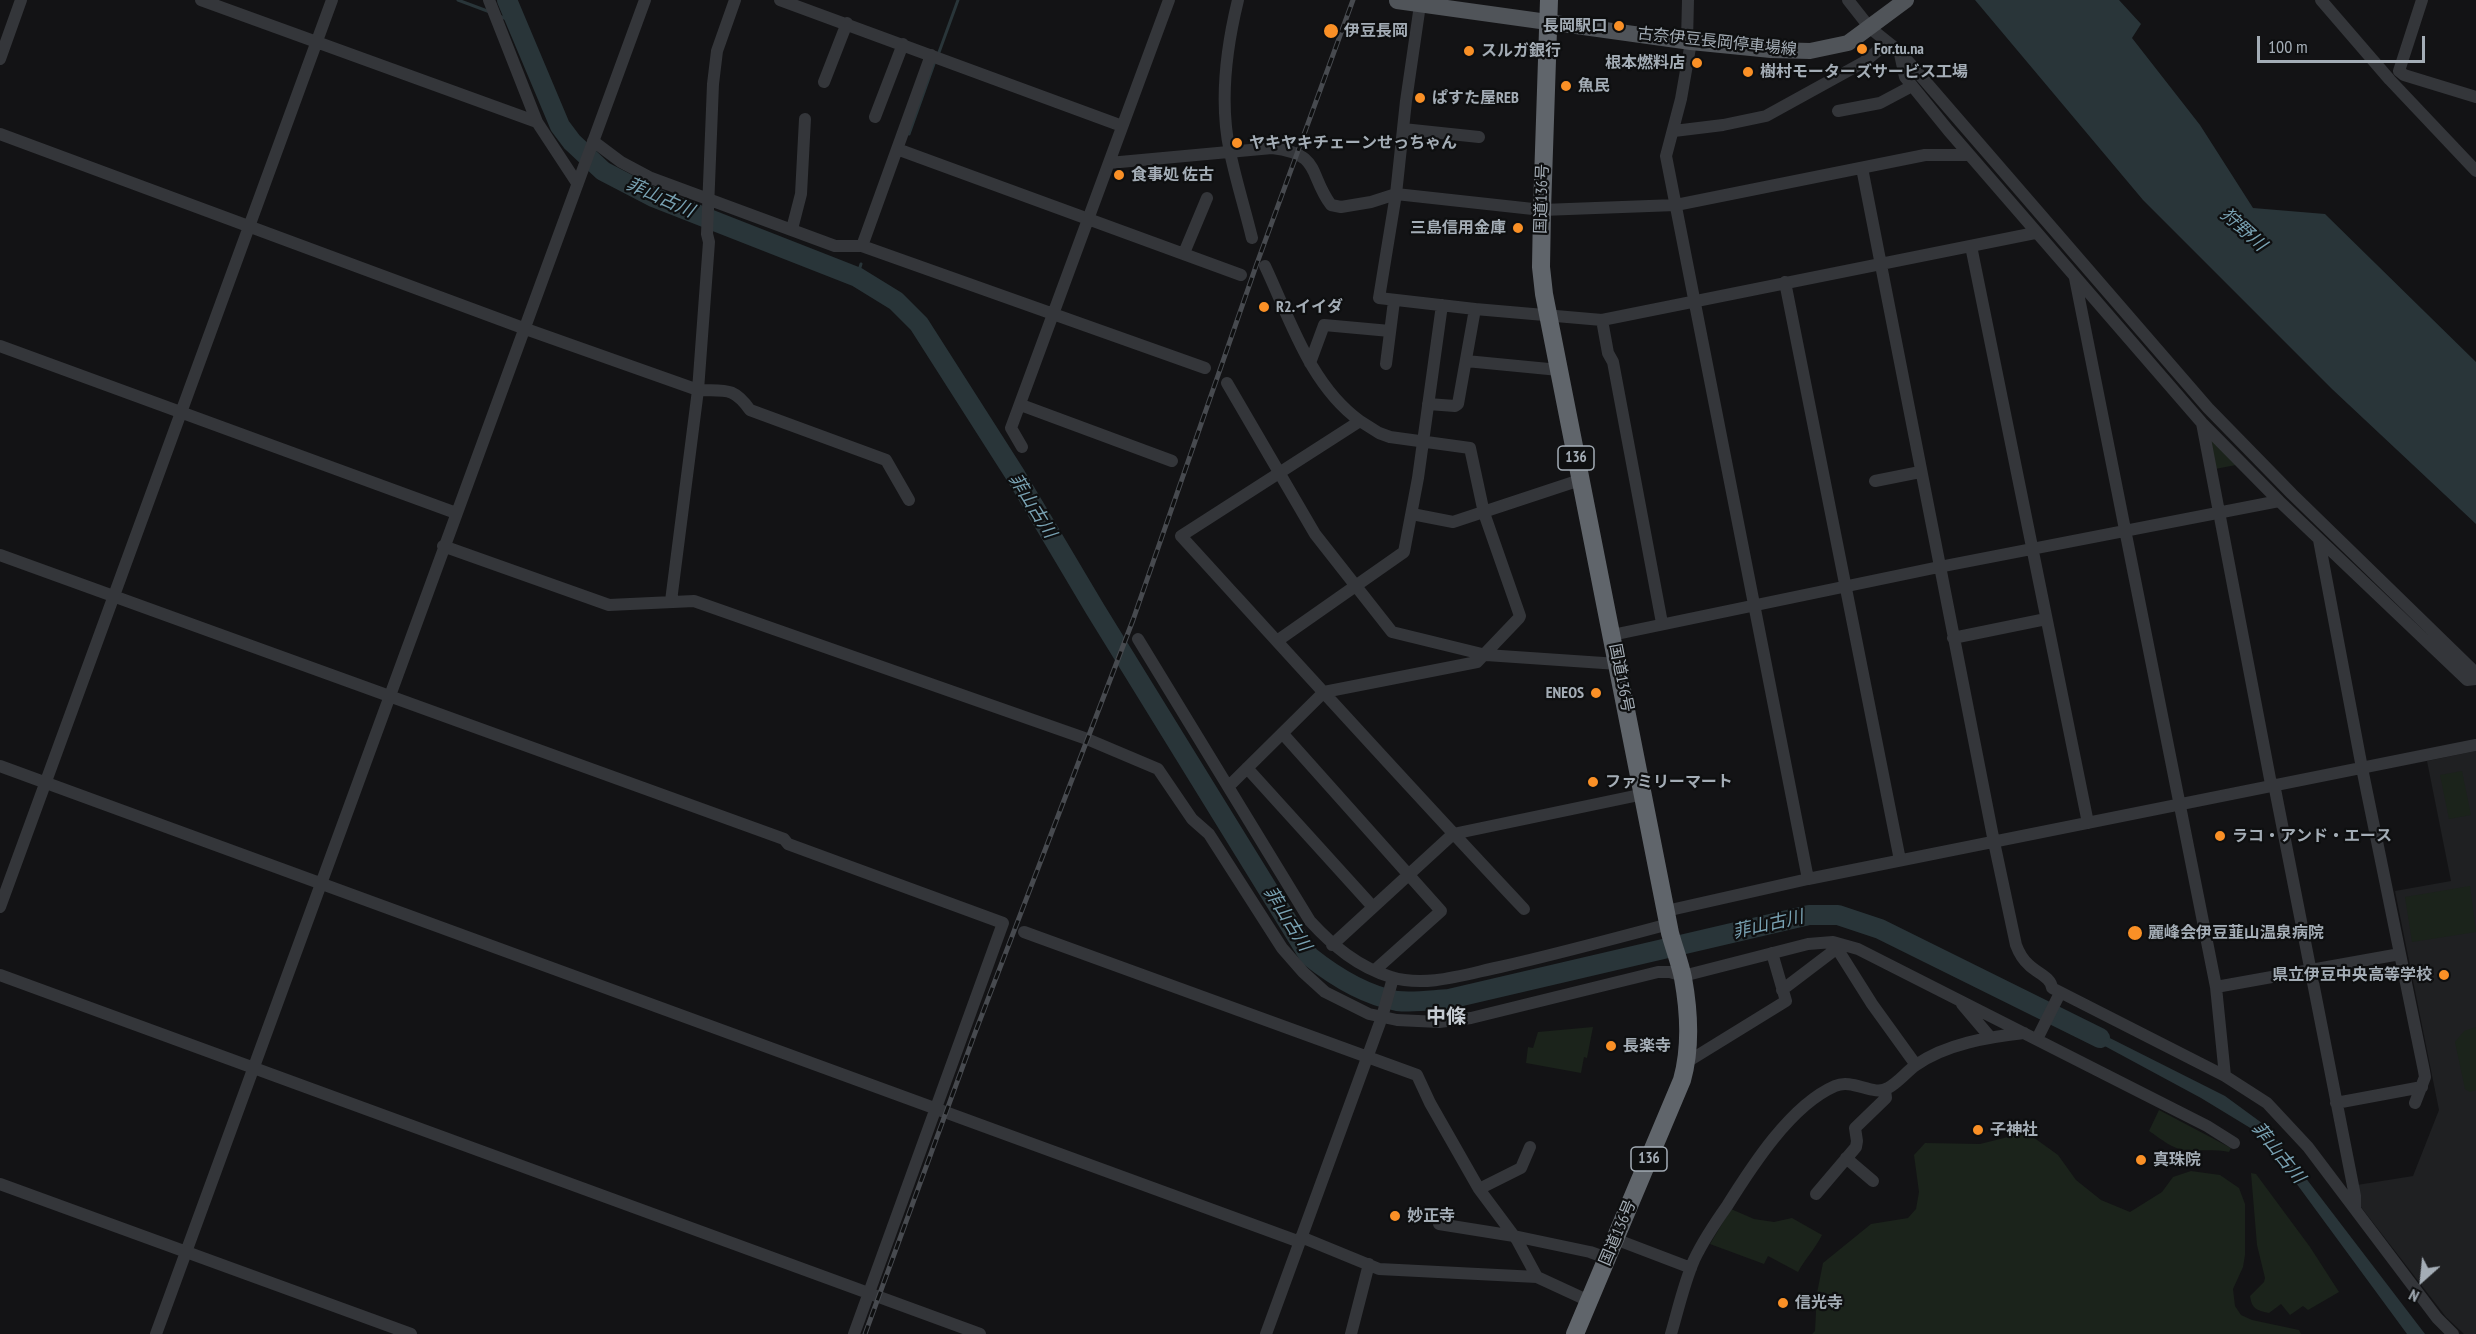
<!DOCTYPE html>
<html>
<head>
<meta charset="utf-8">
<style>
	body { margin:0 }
	#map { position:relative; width:2476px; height:1334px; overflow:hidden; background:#131315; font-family:"PT Sans Narrow",sans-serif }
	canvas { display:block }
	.north { position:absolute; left:2392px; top:1250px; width:60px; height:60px; -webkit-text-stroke:4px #0e0f10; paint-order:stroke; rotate:207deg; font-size:16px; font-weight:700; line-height:24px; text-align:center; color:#a4adb6 }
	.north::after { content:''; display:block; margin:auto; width:21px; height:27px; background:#a4adb6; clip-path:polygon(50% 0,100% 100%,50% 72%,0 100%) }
	.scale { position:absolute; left:2257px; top:36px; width:168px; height:27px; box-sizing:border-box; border:3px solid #a4adb6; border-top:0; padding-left:8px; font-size:18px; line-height:21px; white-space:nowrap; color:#a4adb6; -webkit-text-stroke:4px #0e0f10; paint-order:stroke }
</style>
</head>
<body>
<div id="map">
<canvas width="2476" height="1334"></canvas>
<div class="north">N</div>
<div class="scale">100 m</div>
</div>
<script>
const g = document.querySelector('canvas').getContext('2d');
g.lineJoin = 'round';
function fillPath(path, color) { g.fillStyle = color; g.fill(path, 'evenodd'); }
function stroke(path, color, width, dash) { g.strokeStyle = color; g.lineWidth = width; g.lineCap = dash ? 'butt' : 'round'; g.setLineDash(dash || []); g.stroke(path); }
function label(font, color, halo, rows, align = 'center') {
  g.font = font + ' "PT Sans Narrow","Noto Sans JP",sans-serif'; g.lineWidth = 4.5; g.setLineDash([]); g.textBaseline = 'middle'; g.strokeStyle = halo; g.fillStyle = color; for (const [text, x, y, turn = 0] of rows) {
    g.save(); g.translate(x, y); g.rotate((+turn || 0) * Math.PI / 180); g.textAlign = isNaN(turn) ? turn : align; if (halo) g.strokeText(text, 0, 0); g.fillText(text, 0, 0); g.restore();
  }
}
fillPath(new Path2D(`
	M 2476,751 L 2476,1334 L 2464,1334 L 2446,1317 L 2361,1207 L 2357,1185 L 2413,1176 L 2439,1110 L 2395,891 L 2451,881 L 2427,761 Z`), '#1f2022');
fillPath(new Path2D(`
	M 2211,436 L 2236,465 L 2215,469 L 2208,438 Z
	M 2462,771 L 2471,815 L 2449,819 L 2440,775 Z
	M 2470,886 L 2476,932 L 2412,942 L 2405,897 Z
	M 1593,1027 L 1587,1058 L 1584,1057 L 1581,1073 L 1526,1063 L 1528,1047 L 1533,1048 L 1538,1032 Z
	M 2476,1027 L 2476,1090 L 2470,1092 L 2465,1089 L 2455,1042 L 2464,1031 Z
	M 2159,1110 L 2231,1148 L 2229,1152 C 2215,1149 2201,1151 2186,1150 C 2173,1150 2160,1138 2149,1131 Z
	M 2020,1134 L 2033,1137 L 2058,1155 L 2076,1180 L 2101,1200 L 2130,1212 L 2162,1192 L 2173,1177 L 2191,1171 L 2220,1175 L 2239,1188 L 2245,1204 L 2245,1255 L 2243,1267 L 2233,1289 L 2235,1306 L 2241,1315 L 2252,1320 L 2299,1330 L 2301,1334 L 1812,1334 L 1815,1331 L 1817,1293 L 1823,1263 L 1871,1224 L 1908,1218 L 1916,1209 L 1919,1192 L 1914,1155 L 1925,1143 L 1980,1144 Z
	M 2251,1173 L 2256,1174 L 2310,1247 L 2339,1292 L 2308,1310 L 2303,1306 L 2290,1315 L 2281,1304 L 2269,1313 C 2256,1310 2252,1309 2250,1296 L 2264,1282 L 2265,1278 L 2257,1245 Z
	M 1731,1209 L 1754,1219 L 1774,1222 L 1792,1218 L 1822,1235 C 1815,1249 1805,1259 1798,1272 L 1768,1256 L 1764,1264 L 1710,1244 Z`), '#1b231b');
fillPath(new Path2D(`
	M 1975,0 L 2119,0 L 2141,24 L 2132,38 L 2200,125 L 2253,208 L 2325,214 L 2476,362 L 2476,524 L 2332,389 L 2143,200 Z
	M 2078,1022 L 2225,1096 L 2266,1126 L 2425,1334 L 2407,1334 L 2274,1153 L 2252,1129 L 2201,1098 L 2075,1030 Z`), '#293539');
stroke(new Path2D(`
	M 458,0 L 490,12
	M 499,16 L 515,22
	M 938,55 L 958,0
	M 909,134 L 935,61
	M 857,277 L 861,264`), '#293539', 3);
stroke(new Path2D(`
	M 507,0 L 560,126 L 572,142 L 603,171 L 653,197 L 857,277 L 896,301 L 919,324 L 1016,476 L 1095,609 L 1309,956 C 1334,976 1365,995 1397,1001 C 1414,1003 1432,1000 1449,999 L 1809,915 L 1838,915 L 1880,929 L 2100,1038`), '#293539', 20);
stroke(new Path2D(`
	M 201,0 L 537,122 L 577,183
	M 489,0 L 537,122
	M 780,0 L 1122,126
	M 1238,0 C 1226,49 1219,102 1230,152 C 1236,181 1245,209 1252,238
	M 1848,0 L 1870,28 L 1900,52 L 2208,408 L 2292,494 L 2476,673
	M 2321,0 L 2390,80 L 2476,171
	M 2422,0 L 2399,71 L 2404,75 L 2476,97
	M 1420,5 L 1406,101 L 1396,194 L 1379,298 L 1475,309 L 1602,320 L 2035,233
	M 1687,41 L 1688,0
	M 1691,42 L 1681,99 L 1666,156 L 1808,879
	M 1900,54 L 1905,77 L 1948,130 L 2202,423 L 2279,501 L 2467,680 L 2476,679
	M 0,59 L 21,0
	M 824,82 L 847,23
	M 1838,111 L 1880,103 L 1912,86
	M 875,117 L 903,44
	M 1403,129 L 1479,137
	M 1674,131 L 1723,125 L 1766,116 L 1864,62 L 1887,43
	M 0,134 L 523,328 L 698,390 C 725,391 733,386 750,410 L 886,460 L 909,500
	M 593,141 L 621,162 L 651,178 L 835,246 L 862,246 L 1205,368
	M 897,149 L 1241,275
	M 1109,163 L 1272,148 C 1322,154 1308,174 1331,205 L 1341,207 L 1371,202 L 1396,194 L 1542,210 L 1676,205 L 1925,155 L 1969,155
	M 1862,168 L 1994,842 L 2016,945 C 2019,953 2022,959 2029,965 C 2037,973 2051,977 2052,988 L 2225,1076 L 2267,1103 L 2308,1147 L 2437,1318 L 2453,1334
	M 792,229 L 801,194 L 805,119
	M 862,246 L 931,55
	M 1971,246 L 2088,823
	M 1184,253 L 1207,198
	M 1265,266 C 1290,319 1310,385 1360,421
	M 2075,278 L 2216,987 L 2225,1076
	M 1785,282 L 1900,860
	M 1602,320 L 1608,353 L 1613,362 L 1662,623
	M 0,346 L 456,513
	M 1466,361 L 1559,370
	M 1310,363 L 1324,325 L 1390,331
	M 1386,364 L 1394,301
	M 1227,383 L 1315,534 L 1392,632 L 1486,655 L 1618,664
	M 1428,404 L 1455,406 L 1458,404 L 1475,309
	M 1021,405 L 1172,461
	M 2202,423 L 2271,784
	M 1022,447 L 1011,428 L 1169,0
	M 1875,481 L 1920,472
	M 1412,514 L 1453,522 L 1580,480
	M 2319,540 L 2362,768 L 2424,1071 L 2425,1077 L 2415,1103
	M 443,546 L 609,605 L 694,601 L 1087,739 L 1158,769 L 1192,819 L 1209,834 L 1282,948 L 1303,972 L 1325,992 L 1369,1014 L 1397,1020 L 1439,1022 L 1471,1018 L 1658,972 L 1670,972 L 1683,976 L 1808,944 L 1833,942 L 1858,949 L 2207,1126 L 2234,1143
	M 0,555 L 784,839 L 788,844 L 1003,923 L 854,1334
	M 671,601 L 698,390 L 709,242 L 707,234 L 713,84 L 717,51 L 735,0
	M 1612,635 L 1939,567 L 2279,501
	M 1953,638 L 2046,619
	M 1138,639 L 1310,921 C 1333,946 1358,967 1391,977 C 1426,988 1466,974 1500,967 C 1557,954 1613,939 1669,924
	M 1277,641 L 1404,552 L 1418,478 L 1442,305
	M 1283,734 L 1441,911 L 1375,970
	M 0,766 L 1300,1242
	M 1247,768 L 1373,907
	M 2274,784 L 2355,1196 L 2355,1207
	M 1229,786 L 1324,692 L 1477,662 L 1519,618 L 1520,616 L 1484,513 L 1470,448 L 1390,437 L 1379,433 L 1360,421 L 1181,536 C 1295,661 1408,786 1524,909
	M 0,907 L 332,0
	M 1666,911 L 1808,879 L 2476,745
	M 1024,932 L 1417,1075 L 1430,1103 L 1479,1189 L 1517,1240 L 1537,1277 L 1589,1301
	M 1833,942 L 1872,1004 L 1916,1065
	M 1332,945 L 1453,834 L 1644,794
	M 0,975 L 980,1334
	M 2216,987 L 2400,954
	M 1782,990 L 1836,949
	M 1962,1004 L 1990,1037
	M 2037,1039 L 2060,993
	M 1687,1062 L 1786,1001 L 1772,953
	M 2336,1103 L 2422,1087
	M 1846,1158 L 1873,1181
	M 0,1184 L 411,1334
	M 1479,1189 L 1521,1168 L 1530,1147
	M 1816,1194 L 1856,1147 L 1857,1141 L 1855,1128 L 1886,1098 L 1885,1090
	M 1439,1224 L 1514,1236 L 1590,1252 L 1607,1258
	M 1301,1237 L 1379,1269 L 1537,1277
	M 1615,1239 L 1691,1268
	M 156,1334 L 645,0
	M 1266,1334 L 1382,1017 L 1393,978
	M 1351,1334 L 1369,1264
	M 1671,1334 C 1678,1310 1684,1283 1694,1260 C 1703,1241 1715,1223 1727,1206 C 1752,1166 1791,1105 1835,1086 C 1853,1078 1873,1097 1888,1088 C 1899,1082 1906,1072 1916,1065 C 1946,1044 1988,1037 2024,1033`), '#34363a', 12);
stroke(new Path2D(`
	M 1397,1 L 1691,42 L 1771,50 L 1810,51 L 1848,43 L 1906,0`), '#505459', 16);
stroke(new Path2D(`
	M 1549,0 L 1542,210 L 1541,267 L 1544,294 L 1670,933 C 1674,948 1680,963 1683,978 C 1689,1011 1691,1048 1682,1080 L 1575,1334`), '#60656b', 18);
const rail = new Path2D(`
	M 865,1334 L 975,1033 L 1133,620 L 1256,266 L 1353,0`);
stroke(rail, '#474a4f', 5);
stroke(rail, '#0e0f10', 3, [9]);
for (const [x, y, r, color] of [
	[1619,26,6,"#fa9026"],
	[1331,31,8,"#fa9026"],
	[1862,49,6,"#fa9026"],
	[1469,51,6,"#fa9026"],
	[1697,63,6,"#fa9026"],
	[1748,72,6,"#fa9026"],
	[1566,86,6,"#fa9026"],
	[1420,98,6,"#fa9026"],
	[1237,143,6,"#fa9026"],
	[1119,175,6,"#fa9026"],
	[1518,228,6,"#fa9026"],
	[1264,307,6,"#fa9026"],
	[1596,693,6,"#fa9026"],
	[1593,782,6,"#fa9026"],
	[2220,836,6,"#fa9026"],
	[2135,933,8,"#fa9026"],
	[2444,975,6,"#fa9026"],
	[1611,1046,6,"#fa9026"],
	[1978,1130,6,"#fa9026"],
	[2141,1160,6,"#fa9026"],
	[1395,1216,6,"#fa9026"],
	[1783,1303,6,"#fa9026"]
]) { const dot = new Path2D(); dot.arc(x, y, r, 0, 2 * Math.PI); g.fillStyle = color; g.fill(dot); stroke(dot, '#0e0f10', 2); }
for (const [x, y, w] of [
	[1576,458,36],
	[1649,1159,36]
]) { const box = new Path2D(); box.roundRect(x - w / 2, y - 12, w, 24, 4.5); g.fillStyle = '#0e0f10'; g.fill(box); stroke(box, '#a4adb6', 1.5); }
label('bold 15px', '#a4adb6', null, [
	["136",1576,458],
	["136",1649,1159]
]);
label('bold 16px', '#a4adb6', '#0e0f10', [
	["長岡駅口",1607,26,"right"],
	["伊豆長岡",1344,31],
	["For.tu.na",1874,49],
	["スルガ銀行",1481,51],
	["根本燃料店",1685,63,"right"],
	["樹村モーターズサービス工場",1760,72],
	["魚民",1578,86],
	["ぱすた屋REB",1432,98],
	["ヤキヤキチェーンせっちゃん",1249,143],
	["食事処 佐古",1131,175],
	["三島信用金庫",1506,228,"right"],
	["R2.イイダ",1276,307],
	["ENEOS",1584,693,"right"],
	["ファミリーマート",1605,782],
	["ラコ・アンド・エース",2232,836],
	["麗峰会伊豆韮山温泉病院",2148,933],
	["県立伊豆中央高等学校",2432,975,"right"],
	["長楽寺",1623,1046],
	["子神社",1990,1130],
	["真珠院",2153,1160],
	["妙正寺",1407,1216],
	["信光寺",1795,1303]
], 'left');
label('16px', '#a4adb6', '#0e0f10', [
	["古奈伊豆長岡停車場線",1717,42,6],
	["国道136号",1542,199,-88],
	["国道136号",1621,678,79],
	["国道136号",1618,1233,-67]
]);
label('italic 18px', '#79a2b3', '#0e0f10', [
	["菲山古川",660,198,24],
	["狩野川",2243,230,42],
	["菲山古川",1032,506,58],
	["菲山古川",1287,919,58],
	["菲山古川",1768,925,-13],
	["菲山古川",2278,1153,51]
]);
label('bold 20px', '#c5cbd2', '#0e0f10', [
	["中條",1446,1017]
]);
</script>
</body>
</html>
